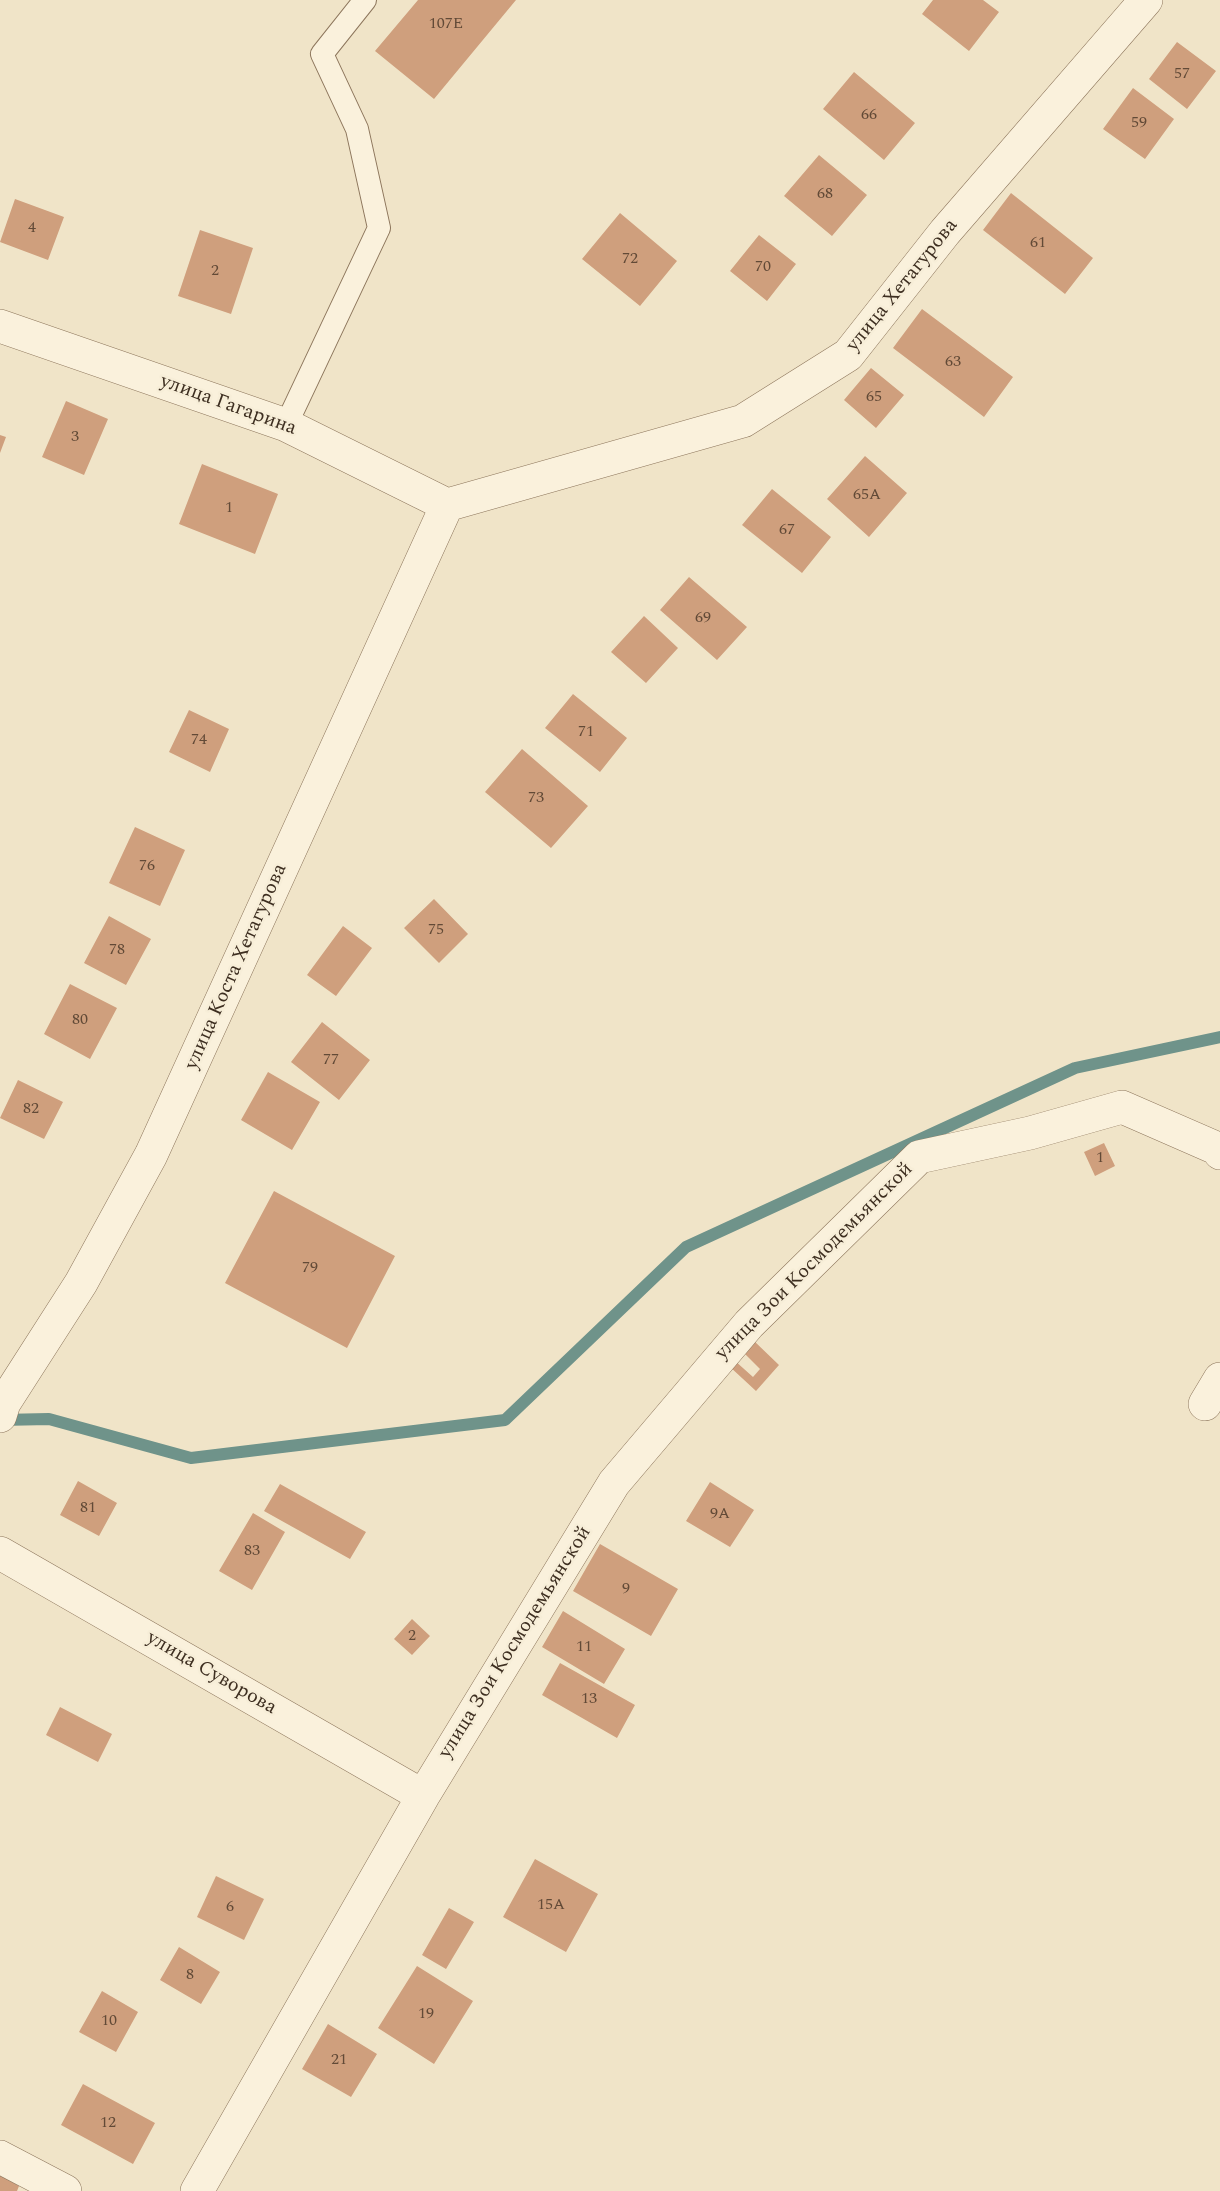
<!DOCTYPE html>
<html>
<head>
<meta charset="utf-8">
<style>
	body { margin:0 }
	canvas { display:block; background:#f0e4c8 }
</style>
</head>
<body>
<canvas width="1220" height="2191"></canvas>
<script>
const g = document.querySelector('canvas').getContext('2d');
g.lineJoin = 'round';
function stroke(path, color, width, dash) { g.strokeStyle = color; g.lineWidth = width; g.lineCap = dash ? 'butt' : 'round'; g.setLineDash(dash || []); g.stroke(path); }
function fillPath(path, color) { g.fillStyle = color; g.fill(path, 'evenodd'); }
function label(font, color, halo, rows, align = 'center') {
  g.font = font + ' Spectral,serif'; g.lineWidth = 5; g.setLineDash([]); g.textBaseline = 'middle'; g.strokeStyle = halo; g.fillStyle = color; for (const [text, x, y, turn = 0] of rows) {
    g.save(); g.translate(x, y); g.rotate((+turn || 0) * Math.PI / 180); g.textAlign = isNaN(turn) ? turn : align; if (halo) g.strokeText(text, 0, 0); g.fillText(text, 0, 0); g.restore();
  }
}
stroke(new Path2D(`
	M 0,1420 L 49,1419 L 191,1458 L 505,1420 L 686,1247 L 1075,1068 L 1220,1037`), '#6f938a', 12);
fillPath(new Path2D(`
	M 418,0 L 516,0 L 434,99 L 375,51 Z
	M 933,0 L 983,0 L 999,12 L 969,51 L 922,14 Z
	M 1177,42 L 1216,71 L 1187,109 L 1149,79 Z
	M 854,72 L 915,123 L 884,160 L 823,109 Z
	M 1133,88 L 1174,119 L 1145,159 L 1103,129 Z
	M 819,155 L 867,195 L 832,236 L 784,196 Z
	M 1011,193 L 1093,258 L 1065,294 L 983,230 Z
	M 15,199 L 64,217 L 48,260 L 0,242 Z
	M 620,213 L 677,261 L 640,306 L 582,259 Z
	M 200,230 L 253,248 L 231,314 L 178,296 Z
	M 759,235 L 796,264 L 767,301 L 730,271 Z
	M 922,309 L 1013,377 L 984,417 L 893,348 Z
	M 871,368 L 904,395 L 876,428 L 844,400 Z
	M 66,401 L 108,419 L 84,475 L 42,457 Z
	M 0,435 L 6,437 L 0,453 Z
	M 865,456 L 907,493 L 869,537 L 827,499 Z
	M 202,464 L 278,494 L 255,554 L 179,524 Z
	M 772,489 L 831,537 L 802,573 L 742,525 Z
	M 689,577 L 747,627 L 717,660 L 660,610 Z
	M 644,616 L 678,648 L 646,683 L 611,652 Z
	M 573,694 L 627,738 L 600,772 L 545,728 Z
	M 189,710 L 229,729 L 210,772 L 169,752 Z
	M 522,749 L 588,806 L 551,848 L 485,792 Z
	M 135,827 L 185,850 L 160,906 L 109,883 Z
	M 434,899 L 468,934 L 439,963 L 404,928 Z
	M 109,916 L 151,939 L 126,985 L 84,963 Z
	M 343,926 L 372,948 L 336,996 L 307,975 Z
	M 70,984 L 117,1008 L 90,1059 L 44,1034 Z
	M 322,1022 L 370,1060 L 339,1100 L 291,1062 Z
	M 268,1072 L 320,1102 L 292,1150 L 241,1120 Z
	M 18,1080 L 63,1102 L 44,1139 L 0,1118 Z
	M 1104,1143 L 1115,1166 L 1095,1176 L 1084,1152 Z
	M 274,1191 L 395,1256 L 347,1348 L 225,1283 Z
	M 753,1340 L 779,1365 L 756,1391 L 729,1366 L 734,1360 L 753,1377 L 760,1369 L 742,1351 Z
	M 78,1481 L 117,1503 L 99,1536 L 60,1515 Z
	M 710,1482 L 754,1510 L 730,1547 L 686,1521 Z
	M 280,1484 L 366,1532 L 350,1559 L 264,1511 Z
	M 253,1513 L 285,1532 L 252,1590 L 219,1571 Z
	M 600,1544 L 678,1589 L 651,1636 L 573,1591 Z
	M 563,1611 L 625,1649 L 604,1684 L 542,1647 Z
	M 412,1619 L 430,1636 L 412,1655 L 394,1639 Z
	M 560,1663 L 635,1705 L 617,1738 L 542,1695 Z
	M 60,1707 L 112,1734 L 98,1762 L 46,1735 Z
	M 535,1859 L 598,1894 L 566,1952 L 503,1917 Z
	M 216,1876 L 264,1899 L 244,1940 L 197,1917 Z
	M 449,1908 L 474,1922 L 446,1969 L 422,1955 Z
	M 179,1947 L 220,1972 L 201,2004 L 160,1980 Z
	M 417,1966 L 473,2001 L 434,2064 L 378,2028 Z
	M 102,1991 L 138,2012 L 116,2052 L 79,2032 Z
	M 328,2024 L 377,2054 L 351,2097 L 302,2069 Z
	M 83,2084 L 155,2123 L 133,2164 L 61,2125 Z
	M 0,2175 L 19,2186 L 17,2191 L 0,2191 Z`), '#cf9f7d');
const lane = new Path2D(`
	M 286,425 L 379,228 L 357,129 L 322,54 L 365,0`);
const street = new Path2D(`
	M 0,326 L 286,425 L 447,505
	M 447,505 L 743,421 L 848,355 L 945,232 L 1146,0
	M 1205,1404 L 1220,1379
	M 0,1416 L 4,1403 L 81,1283 L 151,1155 L 447,505
	M 0,1553 L 423,1796
	M 0,2157 L 65,2191
	M 197,2191 L 423,1796 L 614,1483 L 749,1324 L 919,1157 L 1030,1133 L 1122,1107 L 1218,1149 L 1220,1153`);
stroke(lane, '#8d765c', 24);
stroke(street, '#8d765c', 34);
stroke(lane, '#faf1dc', 22);
stroke(street, '#faf1dc', 33);
label('16px', '#624a37', null, [
	["107Е",446,25],
	["57",1182,75],
	["66",869,116],
	["59",1139,124],
	["68",825,195],
	["4",32,229],
	["61",1038,244],
	["72",630,260],
	["70",763,268],
	["2",215,272],
	["63",953,363],
	["65",874,398],
	["3",75,438],
	["65А",867,496],
	["1",229,509],
	["67",787,531],
	["69",703,619],
	["71",586,733],
	["74",199,741],
	["73",536,799],
	["76",147,867],
	["75",436,931],
	["78",117,951],
	["80",80,1021],
	["77",331,1061],
	["82",31,1110],
	["1",1100,1159],
	["79",310,1269],
	["81",88,1509],
	["9А",720,1515],
	["83",252,1552],
	["9",626,1590],
	["2",412,1637],
	["11",584,1648],
	["13",589,1700],
	["15А",551,1906],
	["6",230,1908],
	["8",190,1976],
	["19",426,2015],
	["10",109,2022],
	["21",339,2061],
	["12",108,2124]
]);
label('20px', '#3d2e20', '#f7eed8', [
	["улица Хетагурова",903,286,-51],
	["улица Гагарина",228,406,20],
	["улица Коста Хетагурова",237,967,-66],
	["улица Зои Космодемьянской",815,1262,-45],
	["улица Зои Космодемьянской",516,1643,-58],
	["улица Суворова",211,1674,30]
]);
</script>
</body>
</html>
